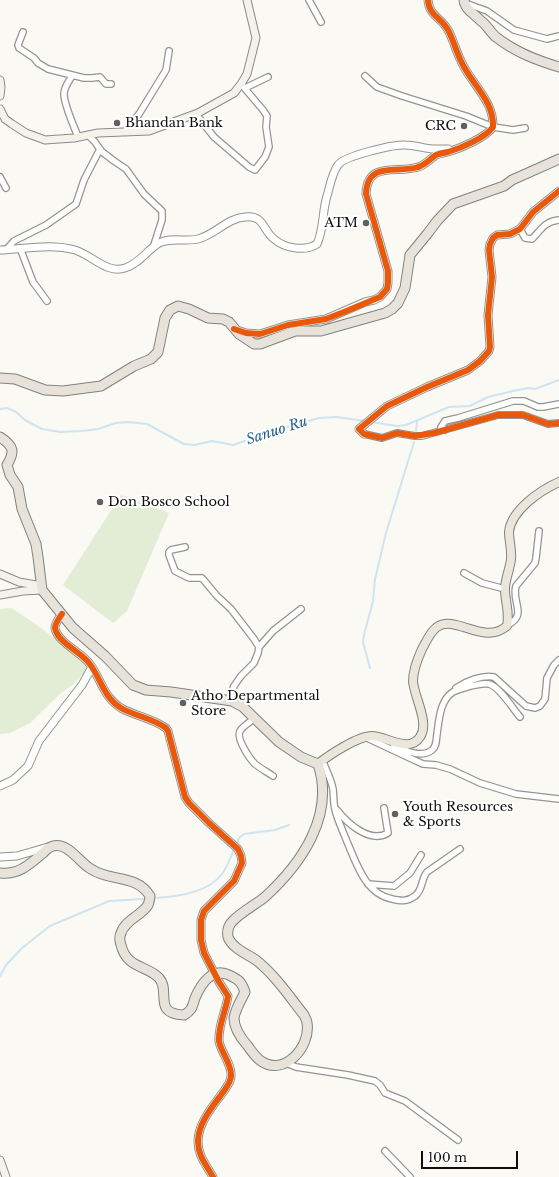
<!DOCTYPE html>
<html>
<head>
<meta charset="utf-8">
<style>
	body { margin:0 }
	#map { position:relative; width:559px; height:1177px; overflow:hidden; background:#faf9f4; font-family:"Libre Baskerville",serif }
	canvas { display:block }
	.scale { position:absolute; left:421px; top:1151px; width:97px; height:18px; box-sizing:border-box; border:2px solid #0e0e0e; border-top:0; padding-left:5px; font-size:12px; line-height:14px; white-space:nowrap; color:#0e0e0e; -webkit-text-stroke:3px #fff; paint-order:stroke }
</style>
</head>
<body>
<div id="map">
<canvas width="559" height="1177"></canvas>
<div class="scale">100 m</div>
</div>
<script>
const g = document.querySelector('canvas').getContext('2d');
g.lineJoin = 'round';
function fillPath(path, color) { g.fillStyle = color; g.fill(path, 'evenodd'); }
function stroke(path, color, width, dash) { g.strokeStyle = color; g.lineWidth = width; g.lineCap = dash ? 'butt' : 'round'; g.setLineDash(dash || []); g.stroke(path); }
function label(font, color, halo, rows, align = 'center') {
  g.font = font + ' "Libre Baskerville",serif'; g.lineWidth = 4; g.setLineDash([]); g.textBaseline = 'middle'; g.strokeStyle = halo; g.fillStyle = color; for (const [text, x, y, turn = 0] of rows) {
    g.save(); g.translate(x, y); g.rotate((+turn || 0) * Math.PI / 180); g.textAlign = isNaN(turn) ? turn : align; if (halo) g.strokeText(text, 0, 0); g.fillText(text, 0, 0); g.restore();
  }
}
fillPath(new Path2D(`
	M 121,495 L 169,513 L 127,611 L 113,623 L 63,585 Z
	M 11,608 C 39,625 64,645 89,667 L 74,684 L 61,693 L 30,723 L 10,733 L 0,734 L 0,609 Z`), '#e3edd6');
stroke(new Path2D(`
	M 0,409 L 7,408 L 16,412 L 25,420 L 42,429 L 60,432 L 81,431 L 98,429 L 116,423 L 128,422 L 147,424 L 184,444 L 194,445 L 212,441 L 233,445 L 280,429 L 319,418 L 337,417 L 365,421
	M 371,422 L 397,426 L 406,425 L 449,407 L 470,406 L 488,397 L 513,391 L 528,388 L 535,389 L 559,380
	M 416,431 L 417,422
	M 370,668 L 363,642 L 364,635 L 373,601 L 375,579 L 386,533 L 414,442
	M 236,845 L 239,838 L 244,834 L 275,830 L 289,825
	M 157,898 C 178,896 208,893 222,874 C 227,867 231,857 234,849
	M 0,976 L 6,965 L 22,948 L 50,926 L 109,901 L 143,899`), '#cfe4f0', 2);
const minor = new Path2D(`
	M 309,0 L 321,22
	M 465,3 L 487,11 L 514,30 L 547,39 L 559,36
	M 23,32 L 18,45 L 19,48 L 34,58 L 38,63 L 48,69 L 84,78 L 92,78 L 100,77 L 106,84 L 111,84
	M 72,76 C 69,81 64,87 64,94 C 64,105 74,126 78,137
	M 365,76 L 377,87 L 402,96 L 466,116 L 493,127 L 513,130 L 525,128
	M 245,88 L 268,77
	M 196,114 L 214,137 L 249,167 L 255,170 L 265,157 L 269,147 L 266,127 L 267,116 L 263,110 L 241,84
	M 125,132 L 139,114 L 166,70 L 169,51
	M 88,135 L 95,142 L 101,151 L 114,161 L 126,169 L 144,194 L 162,211 L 162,220 L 153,248
	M 0,177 L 6,188
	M 520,229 L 525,238 L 532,239 C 541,230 545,221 559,220
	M 20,248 L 33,282 L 47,301
	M 7,249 L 14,241 L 46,225 L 76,204 L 84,180 L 100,149
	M 445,430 L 441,427 L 445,421 L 458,418 L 513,401 L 524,401 L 538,407 L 543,407 L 559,404
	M 364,434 L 382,438 L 397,433 L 415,436 L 422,436 L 498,415 L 523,415 L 548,424 L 559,423
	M 185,547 L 171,550 L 169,552 L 169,555 L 175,571 L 189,578 L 202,578 L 217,596 L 231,609 L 254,639 L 259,647 L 258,653 L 254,663 L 241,676 L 234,686 L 231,694 L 232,701
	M 464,573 L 482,583 L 505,589
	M 506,626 C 529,615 511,603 516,586 L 535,563 L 536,558 L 539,531
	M 259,647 L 273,631 L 301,609
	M 456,688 C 466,681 482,675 494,677 L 526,706 L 535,708 L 540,706 L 545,699 L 547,678 L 554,665 L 559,660
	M 255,718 C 250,722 243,726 240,731 C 236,738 249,758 255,764 C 260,768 267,772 273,776
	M 367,738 L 414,760 L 423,764 L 436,765 L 450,769 L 480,783 L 516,794 L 559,799
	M 394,745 C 404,750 421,759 432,750 C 437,746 436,740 437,734 C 439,720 440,700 453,692 C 458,689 465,688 471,686 C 477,685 483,683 489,684 C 500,687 513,709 520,717
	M 322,760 C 326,769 331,779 333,789 C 334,797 333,805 336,813 C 339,823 344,834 348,844 C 357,865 366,894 392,899 C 401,901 407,902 415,896 C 423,890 421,879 427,872 L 460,849
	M 337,810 C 347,823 370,844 388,833 L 384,808
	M 368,884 L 394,886 L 410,873 L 421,855
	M 286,1063 L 296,1067 L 348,1075 L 375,1081 L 380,1085 L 385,1093 L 405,1101 L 458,1140
	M 385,1151 L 410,1177`);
const tertiary = new Path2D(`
	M 0,250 C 25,249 51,243 75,250 C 92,255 106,274 125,268 C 139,264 147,250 159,243 C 170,237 186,242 198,239 C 215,235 227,218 245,217 C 265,215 262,230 274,239 C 284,248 305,252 317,244 C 324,229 322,212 327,196 C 330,186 332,173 338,165 C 344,156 394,144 405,145 C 414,145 423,148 432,149 C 437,149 443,149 448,149
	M 237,330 L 246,333 L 260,334 L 288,325 L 326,319 L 365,302 L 374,300 L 380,297 L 387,289 L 388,283 L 388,271 L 366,194 C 367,160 398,174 418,167 C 425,165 430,159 436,155 C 440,153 444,153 448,152 C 461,148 485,138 493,127 C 494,100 471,84 461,61 C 456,51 453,39 448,30 C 441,17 429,16 428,0
	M 364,434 L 359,429 L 387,406 L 427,387 L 468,370 L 480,361 L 489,351 L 490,347 L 488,315 L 492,277 L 489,250 L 490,244 L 493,238 L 497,235 L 510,234 L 520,229 L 533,212 L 559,191
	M 62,614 C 59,618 55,623 55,628 C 57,642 81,652 89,663 C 101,678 103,697 121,708 C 135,716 152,718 166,728 L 168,731 L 185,797 L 189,803 L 209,823 L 238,849 L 241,856 L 242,863 L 234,881 L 204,911 L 201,920 L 201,940 L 204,953 L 219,982 L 228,996 C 226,1011 218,1025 219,1041 C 221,1053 232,1064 231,1076 C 231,1083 225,1089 221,1095 C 208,1112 191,1133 201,1156 C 204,1163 209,1170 213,1177
	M 0,786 L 13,780 L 28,766 L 39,741 L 82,685 L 92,667
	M 0,857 L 17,856 L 48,847`);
const secondary = new Path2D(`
	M 0,80 L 1,87 L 0,96
	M 0,109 L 5,119 L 12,124 L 26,133 L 45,140 L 74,138 L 98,133 L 149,131 L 198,113 L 234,93 L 241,84 L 247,74 L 256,38 L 247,0
	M 0,574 L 19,582 L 42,586
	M 0,595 L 23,591 L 42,590
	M 0,1160 L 6,1177`);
const primary = new Path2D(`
	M 318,764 C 329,755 358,736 372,736 C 386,736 409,754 420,737 C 430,723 414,697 413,681 C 413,670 417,660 422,649 C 426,642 430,632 437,627 C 456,614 483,646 507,626 C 510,613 505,602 505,589 C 505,579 510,569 511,559 C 512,550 509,541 509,532 C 511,510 541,490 559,482`);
const trunk = new Path2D(`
	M 464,0 C 465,10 475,14 481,21 C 487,25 490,32 496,37 C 515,52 536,60 559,67
	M 0,378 L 15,379 L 45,390 L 63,391 L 101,386 L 134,366 L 151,359 L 158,352 L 165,318 L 170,310 L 178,306 L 189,309 L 208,318 L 223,319 L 229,322 L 239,334 L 254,344 L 260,344 L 295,331 L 321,331 L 385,313 L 392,309 L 398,303 L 405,288 L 410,255 L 428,233 L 437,221 L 453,204 L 504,186 L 512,180 L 559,159
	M 0,437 C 14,446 15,452 7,465 L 10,475 L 18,487 L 22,509 L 36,544 L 38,557 L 42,590 L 73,628 L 105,656 L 133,685 L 146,690 L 171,692 L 232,701 L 243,707 L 279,742 L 301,757 L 318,764 C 335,815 302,863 265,897 C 255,905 239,913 231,923 C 228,927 227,932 228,937 C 232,948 247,954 256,960 C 275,975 289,996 304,1015 C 305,1017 307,1021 307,1023 C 311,1047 284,1077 261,1061 C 255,1057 251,1050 247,1045 C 240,1037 234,1028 234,1018 C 235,1010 241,1000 245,992 C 241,981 239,980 229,975 C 212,967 201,984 195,998 C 194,1001 193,1006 191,1009 C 189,1012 186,1014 184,1015 C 152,1014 171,991 159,978 C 147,965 127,969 121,945 C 120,942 119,937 121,933 C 125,920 141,916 148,905 C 149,902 150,899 150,896 C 137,874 110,882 91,869 C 80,863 68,842 53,846 C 49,847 45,851 43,853 C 30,864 19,875 0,873`);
stroke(minor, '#949492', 8);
stroke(tertiary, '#949492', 9);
stroke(secondary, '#8b8a88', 9);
stroke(primary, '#82817f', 10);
stroke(trunk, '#82817f', 11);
stroke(minor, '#fefefd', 5.5);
stroke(tertiary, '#fefefd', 7);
stroke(secondary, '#f4f3eb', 7);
stroke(primary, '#eae6db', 8);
stroke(trunk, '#e8e3da', 9);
stroke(new Path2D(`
	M 559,191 L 533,212 L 520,229 L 510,234 L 497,235 L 493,238 L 490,244 L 489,250 L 492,277 L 488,315 L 490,347 L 489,351 L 480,361 L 468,370 L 427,387 L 387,406 L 359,429 L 364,434 L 382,438 L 397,433 L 415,436 L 434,433 L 498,415 L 523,415 L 548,424 L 559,423
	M 234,329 L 246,333 L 260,334 L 288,325 L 326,319 L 344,312 L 380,297 L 387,289 L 388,283 L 388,271 L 366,194 C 367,160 398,174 418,167 C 425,165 430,159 436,155 C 440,153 444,153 448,152 C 461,148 485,138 493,127 C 494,100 471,84 461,61 C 456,51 453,39 448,30 C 441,17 429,16 428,0
	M 62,614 C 59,618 55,623 55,628 C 57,642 81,652 89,663 C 101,678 103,697 121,708 C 135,716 152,718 166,728 L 168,731 L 185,797 L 189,803 L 209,823 L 238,849 L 241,856 L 242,863 L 234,881 L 204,911 L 201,920 L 201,940 L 204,953 L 219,982 L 228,996 C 226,1011 218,1025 219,1041 C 221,1053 232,1064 231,1076 C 231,1083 225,1089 221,1095 C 208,1112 191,1133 201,1156 C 204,1163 209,1170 213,1177`), '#e8590c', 6);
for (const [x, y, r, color] of [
	[117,123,4,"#61605e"],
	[464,126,4,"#61605e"],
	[366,223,4,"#61605e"],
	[100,502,4,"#61605e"],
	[183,703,4,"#61605e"],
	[395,814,4,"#61605e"]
]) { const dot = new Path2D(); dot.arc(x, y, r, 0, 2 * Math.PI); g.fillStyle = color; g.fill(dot); stroke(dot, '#fff', 1.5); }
label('13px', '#0e0e0e', '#fff', [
	["Bhandan Bank",125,123],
	["CRC",456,126,"right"],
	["ATM",358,223,"right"],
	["Don Bosco School",108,502],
	["Atho Departmental",191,696],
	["Store",191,711],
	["Youth Resources",403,807],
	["& Sports",403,822]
], 'left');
label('italic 14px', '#276290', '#fff', [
	["Sanuo Ru",277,431,-18]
]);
</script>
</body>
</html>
